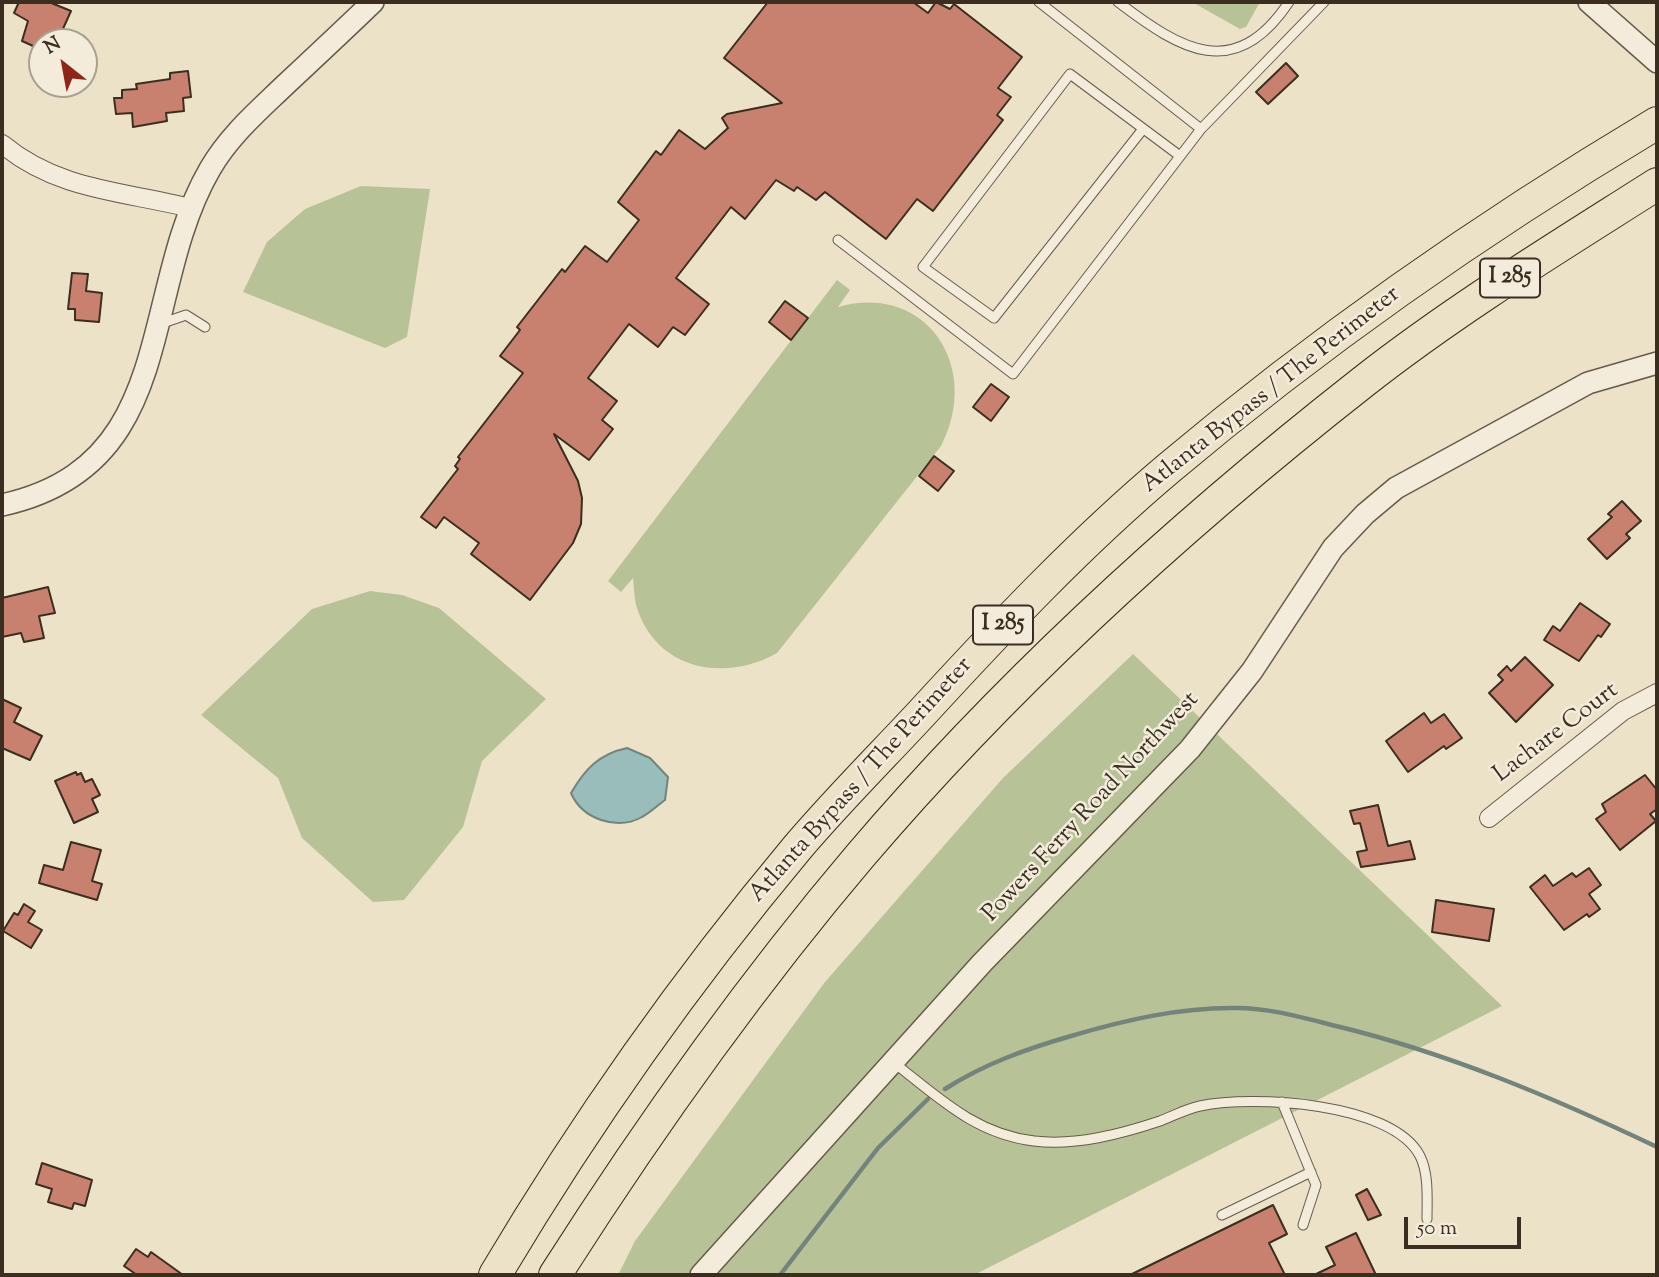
<!DOCTYPE html>
<html>
<head>
<meta charset="utf-8">
<style>
	body { margin:0 }
	#map { position:relative; width:1659px; height:1277px; overflow:hidden; background:#ece2c8; font-family:"Sorts Mill Goudy",serif }
	canvas { display:block }
	.frame { position:absolute; inset:0; border:4px solid #3b2e20; pointer-events:none }
	.north { position:absolute; left:28px; top:28px; width:70px; height:70px; box-sizing:border-box; background:#f3ecdb; border:2px solid #a9a090; border-radius:50%; rotate:329deg; font-size:19px; font-weight:700; line-height:28px; text-align:center; color:#3b2e20 }
	.north::after { content:''; display:block; margin:auto; width:24px; height:32px; background:#8f2418; clip-path:polygon(50% 0,100% 100%,50% 72%,0 100%) }
	.scale { position:absolute; left:1404px; top:1217px; width:117px; height:32px; box-sizing:border-box; border:4px solid #3b2e20; border-top:0; padding-left:9px; font-size:21px; line-height:24px; white-space:nowrap; color:#3b2e20; -webkit-text-stroke:5px #f3ecdb; paint-order:stroke }
</style>
</head>
<body>
<div id="map">
<canvas width="1659" height="1277"></canvas>
<div class="frame"></div>
<div class="north">N</div>
<div class="scale">50 m</div>
</div>
<script>
const g = document.querySelector('canvas').getContext('2d');
g.lineJoin = 'round';
function fillPath(path, color) { g.fillStyle = color; g.fill(path, 'evenodd'); }
function stroke(path, color, width, dash) { g.strokeStyle = color; g.lineWidth = width; g.lineCap = dash ? 'butt' : 'round'; g.setLineDash(dash || []); g.stroke(path); }
function label(font, color, halo, rows, align = 'center') {
  g.font = font + ' "Sorts Mill Goudy",serif'; g.lineWidth = 5; g.setLineDash([]); g.textBaseline = 'middle'; g.strokeStyle = halo; g.fillStyle = color; for (const [text, x, y, turn = 0] of rows) {
    g.save(); g.translate(x, y); g.rotate((+turn || 0) * Math.PI / 180); g.textAlign = isNaN(turn) ? turn : align; if (halo) g.strokeText(text, 0, 0); g.fillText(text, 0, 0); g.restore();
  }
}
fillPath(new Path2D(`
	M 1192,2 L 1260,2 L 1246,27 L 1240,29 Z
	M 361,186 L 430,189 L 407,337 L 385,348 L 243,292 L 267,242 L 305,209 Z
	M 837,280 L 850,290 L 838,307 C 927,282 982,368 941,446 L 777,653 C 724,683 655,670 636,605 C 634,596 634,587 633,578 L 621,592 L 608,581 Z
	M 370,591 L 402,595 L 439,608 L 546,699 L 482,761 L 463,827 L 404,900 L 373,902 L 302,838 L 278,778 L 201,715 L 312,609 Z
	M 1133,654 L 1502,1006 L 974,1275 L 618,1275 L 635,1241 L 825,982 L 1003,778 Z`), '#b7c396');
const water = new Path2D(`
	M 627,748 L 650,758 L 668,777 L 665,800 C 658,805 650,813 642,817 C 617,831 582,819 571,793 C 585,769 599,754 627,748 Z`);
fillPath(water, '#99bdba');
stroke(water, '#73847c', 2);
stroke(new Path2D(`
	M 945,1089 C 984,1064 1026,1049 1071,1036 C 1125,1020 1181,1007 1237,1008 C 1270,1008 1304,1018 1336,1026 C 1448,1053 1554,1098 1657,1147
	M 780,1275 L 878,1148 L 928,1099`), '#73847c', 4.5);
const building = new Path2D(`
	M 19,2 L 49,2 L 71,11 L 57,42 L 42,42 L 42,50 L 22,41 L 28,21 L 14,13 Z
	M 768,2 L 913,2 L 928,13 L 936,2 L 950,9 L 954,4 L 1022,57 L 998,88 L 1011,97 L 997,115 L 1003,120 L 933,211 L 917,199 L 886,239 L 825,192 L 816,200 L 797,187 L 794,191 L 776,180 L 745,219 L 731,207 L 676,278 L 709,304 L 685,335 L 673,327 L 658,347 L 629,324 L 588,378 L 617,401 L 602,420 L 613,429 L 589,460 L 554,434 L 578,481 L 582,498 L 581,524 L 573,543 L 530,600 L 471,554 L 479,543 L 444,517 L 436,528 L 421,517 L 458,469 L 455,466 L 460,459 L 458,457 L 523,373 L 500,356 L 520,330 L 517,327 L 562,269 L 565,272 L 585,246 L 607,262 L 639,220 L 618,202 L 656,151 L 661,155 L 679,130 L 705,149 L 728,128 L 722,118 L 727,114 L 782,103 L 724,58 Z
	M 1286,63 L 1298,76 L 1268,104 L 1256,92 Z
	M 188,71 L 191,97 L 183,98 L 184,111 L 166,113 L 167,121 L 133,127 L 132,113 L 116,114 L 114,98 L 122,98 L 122,90 L 137,89 L 136,84 L 170,79 L 170,73 Z
	M 72,273 L 88,274 L 86,291 L 102,293 L 99,322 L 75,320 L 75,309 L 68,309 Z
	M 785,301 L 808,318 L 791,340 L 769,322 Z
	M 991,384 L 1009,397 L 991,421 L 973,407 Z
	M 934,456 L 954,471 L 938,491 L 919,476 Z
	M 1622,501 L 1641,521 L 1626,534 L 1630,538 L 1607,559 L 1588,539 L 1612,517 L 1608,514 Z
	M 48,587 L 55,613 L 39,616 L 44,638 L 24,642 L 21,633 L 2,637 L 2,598 Z
	M 1580,603 L 1610,624 L 1601,637 L 1598,635 L 1579,661 L 1544,640 L 1553,626 L 1560,631 Z
	M 1525,657 L 1553,685 L 1516,722 L 1489,693 L 1503,680 L 1498,675 L 1507,666 L 1511,671 Z
	M 2,699 L 21,708 L 14,722 L 42,736 L 30,760 L 2,748 Z
	M 1424,713 L 1431,723 L 1444,714 L 1462,738 L 1446,749 L 1444,746 L 1408,772 L 1386,741 Z
	M 76,772 L 77,775 L 81,773 L 85,782 L 92,779 L 100,795 L 92,799 L 98,812 L 74,823 L 55,781 Z
	M 1645,775 L 1657,790 L 1657,809 L 1650,814 L 1656,821 L 1620,850 L 1596,819 L 1606,812 L 1602,804 Z
	M 1378,805 L 1388,846 L 1410,841 L 1415,859 L 1361,867 L 1357,852 L 1367,850 L 1360,823 L 1354,824 L 1350,811 Z
	M 71,842 L 101,850 L 92,881 L 102,884 L 97,900 L 39,883 L 44,865 L 63,870 Z
	M 1589,868 L 1601,885 L 1589,894 L 1600,909 L 1589,917 L 1587,914 L 1564,930 L 1530,887 L 1545,875 L 1553,886 L 1572,873 L 1576,877 Z
	M 1436,900 L 1494,909 L 1489,941 L 1432,932 Z
	M 24,904 L 35,911 L 28,922 L 42,930 L 31,948 L 3,931 L 14,913 L 18,915 Z
	M 42,1163 L 92,1180 L 85,1206 L 74,1203 L 72,1209 L 48,1202 L 52,1189 L 36,1184 Z
	M 1367,1189 L 1381,1215 L 1368,1220 L 1356,1195 Z
	M 1273,1205 L 1287,1234 L 1269,1243 L 1285,1275 L 1130,1275 Z
	M 1356,1233 L 1376,1275 L 1314,1275 L 1335,1265 L 1326,1247 Z
	M 136,1249 L 148,1257 L 151,1252 L 183,1275 L 137,1275 L 124,1266 Z`);
fillPath(building, '#c9816f');
stroke(building, '#3b2e20', 2);
const service = new Path2D(`
	M 1039,2 L 1201,129 L 1324,2
	M 1118,2 C 1181,50 1235,83 1289,2
	M 1143,129 L 994,318 L 923,267 L 1070,74 L 1180,156
	M 838,240 L 1013,374 L 1201,129
	M 160,324 L 186,315 L 205,327
	M 893,1062 C 938,1097 975,1134 1034,1141 C 1076,1146 1121,1134 1160,1121 C 1173,1116 1186,1109 1200,1106 C 1252,1095 1392,1102 1420,1156 C 1429,1174 1427,1199 1427,1219
	M 1282,1102 L 1316,1185 L 1303,1225
	M 1222,1215 L 1311,1172`);
const minor = new Path2D(`
	M 2,144 C 59,191 123,191 190,208
	M 1489,818 L 1623,711 L 1657,693`);
const tertiary = new Path2D(`
	M 1589,2 L 1657,62
	M 2,505 C 180,466 138,293 210,169 C 229,136 257,112 284,86 C 314,58 344,30 373,2
	M 701,1275 L 982,963 L 1190,749 L 1252,671 L 1333,548 L 1365,514 L 1396,488 L 1588,383 L 1657,363`);
const motorway = new Path2D(`
	M 495,1275 C 584,1125 685,982 797,848 C 836,802 880,758 921,714 C 1000,628 1080,543 1169,468 C 1321,340 1486,225 1657,123
	M 555,1275 C 648,1129 748,988 860,856 C 1010,680 1182,524 1363,382 C 1456,309 1558,247 1657,184`);
stroke(service, '#675b4a', 11);
stroke(minor, '#675b4a', 20);
stroke(tertiary, '#675b4a', 24);
stroke(motorway, '#3b2e20', 34);
stroke(service, '#f3ecdb', 9);
stroke(minor, '#f3ecdb', 18);
stroke(tertiary, '#f3ecdb', 21);
stroke(motorway, '#ece2c8', 32);
for (const [x, y, w] of [
	[1510,278,60],
	[1003,625,60]
]) { const box = new Path2D(); box.roundRect(x - w / 2, y - 19.5, w, 39, 5); g.fillStyle = '#f3ecdb'; g.fill(box); stroke(box, '#3b2e20', 2); }
label('bold 23px', '#3b2e20', null, [
	["I 285",1510,278],
	["I 285",1003,625]
]);
label('24px', '#3b2e20', '#f3ecdb', [
	["Atlanta Bypass / The Perimeter",1272,391,-38],
	["Lachare Court",1557,734,-37],
	["Atlanta Bypass / The Perimeter",862,781,-48],
	["Powers Ferry Road Northwest",1092,808,-47]
]);
</script>
</body>
</html>
